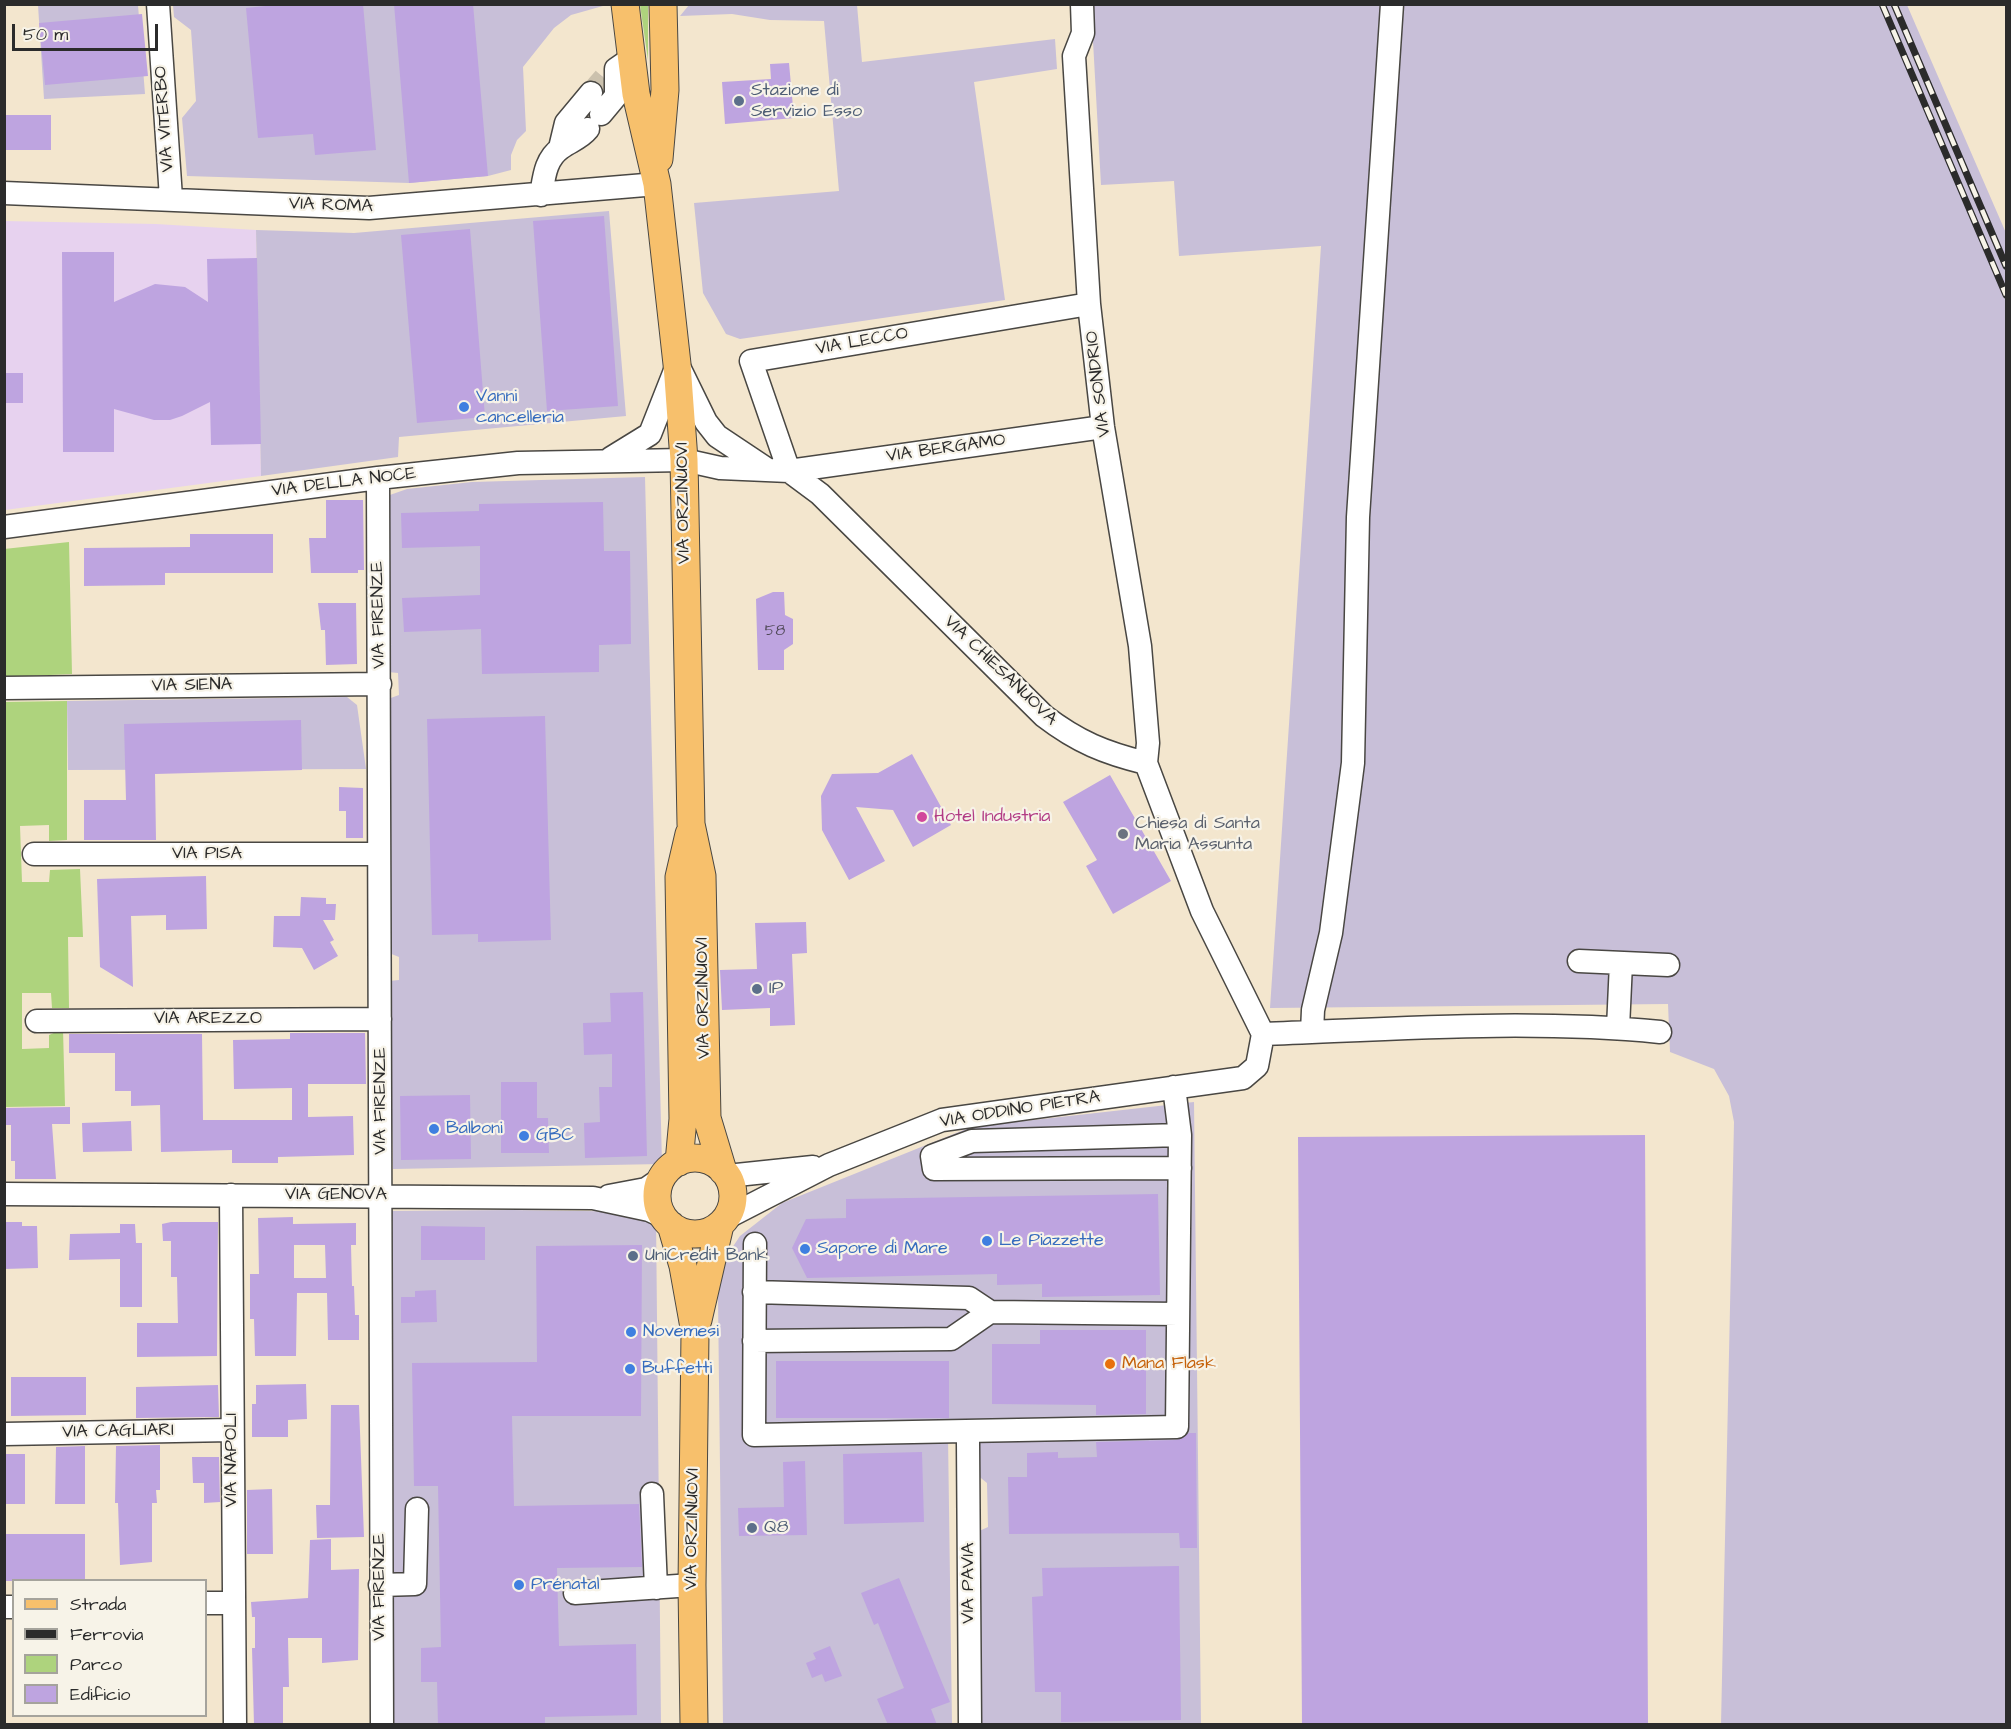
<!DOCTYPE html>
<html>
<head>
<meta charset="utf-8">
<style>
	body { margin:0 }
	#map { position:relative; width:2011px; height:1729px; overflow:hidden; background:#f3e6ce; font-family:"Architects Daughter",sans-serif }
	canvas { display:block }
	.frame { position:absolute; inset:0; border:6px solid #2b2b2b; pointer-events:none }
	.legend { position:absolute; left:12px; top:1579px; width:195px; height:138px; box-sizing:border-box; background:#f7f3e8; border:2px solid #a5a39c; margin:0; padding:8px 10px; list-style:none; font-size:18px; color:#2b2b2b }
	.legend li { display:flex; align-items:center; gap:12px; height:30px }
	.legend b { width:30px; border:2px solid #a5a39c }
	.scale { position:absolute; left:12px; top:24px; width:146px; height:27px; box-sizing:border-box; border:3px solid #2b2b2b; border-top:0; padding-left:8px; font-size:18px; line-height:21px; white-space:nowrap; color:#2b2b2b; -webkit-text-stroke:4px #f7f3e8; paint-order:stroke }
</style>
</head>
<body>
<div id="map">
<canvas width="2011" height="1729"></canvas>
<div class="frame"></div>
<ul class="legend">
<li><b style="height:8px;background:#f7c06c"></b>Strada</li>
<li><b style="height:8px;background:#2b2b2b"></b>Ferrovia</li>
<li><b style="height:16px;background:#aed37d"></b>Parco</li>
<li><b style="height:16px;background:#bea4e0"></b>Edificio</li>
</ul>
<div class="scale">50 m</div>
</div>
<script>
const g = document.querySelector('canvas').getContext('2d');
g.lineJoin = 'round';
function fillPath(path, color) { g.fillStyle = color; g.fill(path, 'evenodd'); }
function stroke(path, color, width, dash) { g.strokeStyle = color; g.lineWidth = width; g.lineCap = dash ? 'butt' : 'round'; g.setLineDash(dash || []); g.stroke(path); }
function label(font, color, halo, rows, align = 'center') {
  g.font = font + ' "Architects Daughter",sans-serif'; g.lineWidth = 4.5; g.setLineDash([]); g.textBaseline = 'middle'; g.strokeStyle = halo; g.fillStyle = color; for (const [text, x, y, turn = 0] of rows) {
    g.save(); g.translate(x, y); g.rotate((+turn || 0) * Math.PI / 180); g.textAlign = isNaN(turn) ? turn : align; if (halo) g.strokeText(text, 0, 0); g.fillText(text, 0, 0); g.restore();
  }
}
fillPath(new Path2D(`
	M 4,221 L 156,224 L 256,230 L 261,476 L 5,510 Z`), '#e7d2ef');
fillPath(new Path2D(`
	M 610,4 L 571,15 L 554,28 L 523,67 L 526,131 L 517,140 L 511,155 L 511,170 L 488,176 L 409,183 L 187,176 L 182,118 L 196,101 L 191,30 L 174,17 L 173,5 Z
	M 38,5 L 138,5 L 145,94 L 44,99 Z
	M 689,5 L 857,5 L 862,62 L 1055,39 L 1057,69 L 974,82 L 1005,300 L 740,339 L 726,334 L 703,293 L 694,203 L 839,191 L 824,21 L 770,20 L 732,14 L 680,16 Z
	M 1091,5 L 1907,5 L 2006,233 L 2006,1724 L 1721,1724 L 1734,1122 L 1729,1096 L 1714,1069 L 1670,1052 L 1668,1004 L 1270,1008 L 1321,246 L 1179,256 L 1174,181 L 1101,185 Z
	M 609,211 L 626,416 L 399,437 L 398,457 L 261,476 L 256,230 L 354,233 Z
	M 645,477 L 662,1164 L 393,1169 L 389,981 L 399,980 L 399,957 L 389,953 L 388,699 L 399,695 L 398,673 L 388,672 L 387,496 L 407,489 L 472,482 Z
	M 347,697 L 357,705 L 366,769 L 68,770 L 67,701 Z
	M 1194,1102 L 1201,1724 L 982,1724 L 977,1532 L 988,1527 L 987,1483 L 976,1474 L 976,1436 L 948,1436 L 952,1724 L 723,1724 L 718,1298 L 722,1263 L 740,1236 L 782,1203 L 971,1127 Z
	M 512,1210 L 652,1212 L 656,1217 L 661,1724 L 390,1724 L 387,1211 Z`), '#c8bfd8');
fillPath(new Path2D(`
	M 640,5 L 648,5 L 648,60 Z
	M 69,542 L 72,674 L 5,677 L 4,549 Z
	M 67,701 L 67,840 L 49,841 L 49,825 L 20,826 L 22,882 L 49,882 L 50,870 L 80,869 L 83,937 L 68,937 L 69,1008 L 52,1008 L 51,993 L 22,993 L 22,1049 L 49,1048 L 49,1035 L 63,1029 L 65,1106 L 5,1107 L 4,702 Z`), '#aed37d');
fillPath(new Path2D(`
	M 285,4 L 363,4 L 376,150 L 315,155 L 313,134 L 258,138 L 246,8 Z
	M 394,4 L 473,4 L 488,176 L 409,183 Z
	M 142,14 L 148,76 L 45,85 L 39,23 Z
	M 789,63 L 794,118 L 725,124 L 722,82 L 771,79 L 770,64 Z
	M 596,72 L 603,77 L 603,87 L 599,82 L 589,80 Z
	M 4,115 L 51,115 L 51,150 L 4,150 Z
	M 604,216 L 618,406 L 547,411 L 533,221 Z
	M 470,229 L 485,417 L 417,423 L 401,235 Z
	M 62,252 L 114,252 L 114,302 L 155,284 L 185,287 L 208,302 L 207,259 L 257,258 L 261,444 L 211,445 L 210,402 L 182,416 L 170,420 L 154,420 L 114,409 L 114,452 L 63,452 Z
	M 4,373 L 23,373 L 23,403 L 4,403 Z
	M 326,500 L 363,500 L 364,570 L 358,570 L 358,573 L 311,573 L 309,538 L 326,538 Z
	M 603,502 L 604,551 L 630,551 L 631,644 L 599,645 L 599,672 L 482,674 L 481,629 L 404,632 L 402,598 L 480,595 L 480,546 L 402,548 L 401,513 L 479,511 L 479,504 Z
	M 190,534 L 273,534 L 273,573 L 165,573 L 165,585 L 84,586 L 84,548 L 190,547 Z
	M 773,592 L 784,592 L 785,615 L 793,619 L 793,644 L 784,650 L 784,670 L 758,670 L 756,599 Z
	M 318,603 L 356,603 L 357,664 L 326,665 L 325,630 L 321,630 Z
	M 545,716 L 551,940 L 478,942 L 478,934 L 432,935 L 427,719 Z
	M 301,720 L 302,770 L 155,774 L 156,840 L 84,840 L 84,800 L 126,800 L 124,724 Z
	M 912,754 L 951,825 L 913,847 L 893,810 L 856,807 L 885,861 L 849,880 L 822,830 L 821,796 L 832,774 L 878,773 Z
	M 1110,775 L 1171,881 L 1113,914 L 1086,866 L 1097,860 L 1063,802 Z
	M 339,787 L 363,788 L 363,838 L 346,838 L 346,811 L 339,811 Z
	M 206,876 L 207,929 L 166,930 L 166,915 L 131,916 L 133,987 L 100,967 L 97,879 Z
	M 301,897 L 326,898 L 326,904 L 336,904 L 335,920 L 323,920 L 334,940 L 330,942 L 338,956 L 314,970 L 302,948 L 273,947 L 274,916 L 300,916 Z
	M 806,922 L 807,953 L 792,954 L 795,1025 L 770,1026 L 770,1008 L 722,1010 L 720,970 L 757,969 L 755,923 Z
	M 643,992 L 647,1156 L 585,1158 L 584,1123 L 600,1122 L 599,1087 L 612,1087 L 612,1054 L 584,1055 L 583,1023 L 611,1022 L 610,993 Z
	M 290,1033 L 365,1033 L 366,1084 L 308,1084 L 308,1117 L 353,1116 L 354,1155 L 278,1157 L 278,1163 L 232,1163 L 232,1150 L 161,1152 L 160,1105 L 131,1106 L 131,1091 L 115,1091 L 115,1053 L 69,1053 L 69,1034 L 202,1034 L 203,1120 L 292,1120 L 292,1088 L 234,1089 L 233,1040 L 290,1039 Z
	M 501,1082 L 537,1082 L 537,1118 L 548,1118 L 549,1153 L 501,1153 Z
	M 470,1095 L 471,1159 L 401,1160 L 400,1096 Z
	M 70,1107 L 70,1124 L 52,1124 L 56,1179 L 15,1179 L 15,1161 L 11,1161 L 11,1125 L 4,1125 L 4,1108 Z
	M 131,1121 L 132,1151 L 83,1152 L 82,1123 Z
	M 1645,1135 L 1648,1725 L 1302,1725 L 1298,1137 Z
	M 1158,1194 L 1160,1295 L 1042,1297 L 1042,1284 L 997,1285 L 997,1274 L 807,1278 L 792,1248 L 806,1219 L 846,1218 L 846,1199 Z
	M 293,1217 L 293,1224 L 356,1223 L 356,1245 L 351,1245 L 352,1286 L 354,1286 L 355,1315 L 359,1315 L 359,1340 L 328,1340 L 327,1293 L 297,1293 L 296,1356 L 255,1356 L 254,1319 L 250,1319 L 250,1274 L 259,1274 L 258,1218 ZM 294,1245 L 325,1245 L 326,1278 L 294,1278 Z
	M 4,1222 L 22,1222 L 22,1226 L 37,1226 L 38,1268 L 4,1269 Z
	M 171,1222 L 218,1222 L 217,1356 L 137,1357 L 137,1323 L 178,1323 L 177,1277 L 171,1277 L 171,1241 L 163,1241 L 162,1224 Z
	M 120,1224 L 135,1224 L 136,1243 L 142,1243 L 142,1307 L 120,1307 L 120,1259 L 69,1260 L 70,1234 L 120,1233 Z
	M 421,1226 L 485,1227 L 485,1260 L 421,1260 Z
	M 642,1245 L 641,1416 L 512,1416 L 514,1506 L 639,1504 L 642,1567 L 557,1568 L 559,1646 L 636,1644 L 637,1715 L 545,1717 L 545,1725 L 438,1725 L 437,1682 L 421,1682 L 421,1648 L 441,1647 L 438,1486 L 414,1486 L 412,1363 L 537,1362 L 536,1246 Z
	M 436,1290 L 437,1322 L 401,1323 L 401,1297 L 415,1297 L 415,1291 Z
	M 1040,1330 L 1146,1330 L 1146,1414 L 1096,1415 L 1096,1405 L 992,1404 L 992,1344 L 1040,1344 Z
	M 776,1361 L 949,1361 L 949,1418 L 776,1418 Z
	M 11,1377 L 86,1377 L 86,1415 L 11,1416 Z
	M 306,1384 L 307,1419 L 288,1420 L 288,1437 L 252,1437 L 252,1404 L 256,1404 L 256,1385 Z
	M 218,1385 L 219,1417 L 136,1418 L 136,1387 Z
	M 331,1405 L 359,1405 L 364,1537 L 317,1538 L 316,1505 L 330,1505 Z
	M 1189,1433 L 1196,1433 L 1197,1548 L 1180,1548 L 1179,1533 L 1009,1534 L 1008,1477 L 1027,1477 L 1027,1453 L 1058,1452 L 1058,1458 L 1097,1457 L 1096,1442 L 1177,1440 Z
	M 160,1445 L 160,1490 L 156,1490 L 157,1503 L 152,1503 L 152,1562 L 120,1565 L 118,1503 L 115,1503 L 116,1446 Z
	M 85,1446 L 85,1504 L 55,1504 L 56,1447 Z
	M 922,1452 L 924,1522 L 844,1524 L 843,1454 Z
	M 4,1454 L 25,1454 L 25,1504 L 4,1504 Z
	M 192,1457 L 219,1457 L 220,1502 L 204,1503 L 204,1483 L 193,1483 Z
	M 805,1461 L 807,1535 L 739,1536 L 738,1508 L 784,1507 L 783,1462 Z
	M 272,1489 L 273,1554 L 247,1554 L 247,1490 Z
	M 4,1534 L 85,1534 L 85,1581 L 4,1581 Z
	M 331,1539 L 331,1570 L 359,1569 L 358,1660 L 322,1663 L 322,1638 L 288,1638 L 289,1687 L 283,1687 L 283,1725 L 254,1725 L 252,1648 L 255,1648 L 255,1617 L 252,1617 L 251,1602 L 308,1598 L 310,1540 Z
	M 1179,1566 L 1181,1720 L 1061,1722 L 1061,1692 L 1035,1692 L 1032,1597 L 1043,1596 L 1042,1568 Z
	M 899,1578 L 950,1702 L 931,1709 L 937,1725 L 888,1725 L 877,1699 L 904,1688 L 878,1623 L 874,1625 L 861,1593 Z
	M 830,1646 L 842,1676 L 825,1682 L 822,1674 L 812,1678 L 806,1663 L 816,1659 L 813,1653 Z`), '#bea4e0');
stroke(new Path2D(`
	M 591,93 L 604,78`), '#cbc1ad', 22, [22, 11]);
const minor = new Path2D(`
	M 158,4 L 171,198
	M 1082,4 L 1083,33 L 1074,56 L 1089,304 L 1103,427 L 1140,646 L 1148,743 L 1146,763
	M 601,114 L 616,96 L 616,69 L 632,58
	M 560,148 L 566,123 L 591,93
	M 4,193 L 369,208 L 657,184
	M 541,195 C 544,178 545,159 561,148 C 570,141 580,139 588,129
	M 1089,304 L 751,361 L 789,471 L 1103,427
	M 680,369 L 706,422 L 717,436 L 768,470
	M 611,458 L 650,434 L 676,368
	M 378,478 L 382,1724
	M 4,527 L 378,478 L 518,463 L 684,460 L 720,468 L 789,471 L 820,494 L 1044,716 C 1078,742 1105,753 1146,763 L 1202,911 L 1263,1034 L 1257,1066 L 1243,1078 L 942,1120 L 829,1165 L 726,1218
	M 4,688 L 380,684
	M 34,854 L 379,854
	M 1579,961 L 1668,965
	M 37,1021 L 380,1019
	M 1618,1028 L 1621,963
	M 1312,1032 L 1313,1010 L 1331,933 L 1353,763 L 1358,517 L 1392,4
	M 1263,1034 C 1395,1029 1528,1019 1660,1032
	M 1180,1168 L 934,1169 L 932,1156 L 972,1141 L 1180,1135
	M 727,1176 L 813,1167
	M 4,1194 L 593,1198 L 649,1210 L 664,1217
	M 231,1195 L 235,1724
	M 609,1196 L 646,1189 L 662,1178
	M 755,1244 L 754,1435 L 1177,1427 L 1180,1135 L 1174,1087
	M 754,1292 L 969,1298 L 990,1312 L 1178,1314
	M 754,1341 L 951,1339 L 990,1312
	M 4,1434 L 232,1430
	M 968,1442 L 970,1724
	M 652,1494 L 656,1588
	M 380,1585 L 415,1584 L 417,1509
	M 575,1593 L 692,1585
	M 206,1603 L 233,1603
	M 4,1607 L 14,1607`);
const major = new Path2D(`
	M 625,4 L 636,94 L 657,184 L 677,364 L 684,460 L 691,824 L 702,876 L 707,1118 L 723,1171
	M 659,159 L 665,90 L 663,4
	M657 1196a38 38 0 1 1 76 0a38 38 0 1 1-76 0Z
	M 679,1162 L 683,1119 L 679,877 L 689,834
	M 671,1225 L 683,1266 L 695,1333 L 692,1585 L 694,1724
	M 698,1320 L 720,1225`);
stroke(minor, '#494743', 25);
stroke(major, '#494743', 29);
stroke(minor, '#fff', 22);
stroke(major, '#f7c06c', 27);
const rail = new Path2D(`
	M 1882,4 L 2006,295
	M 1894,4 L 2006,266`);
stroke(rail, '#2b2b2b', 7);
stroke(rail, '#f7f3e8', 4.5, [14]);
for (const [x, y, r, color] of [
	[739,101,6,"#5c6f8a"],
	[464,407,6,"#3f7fe0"],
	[922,817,6,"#d1479c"],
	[1123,834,6,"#6b7280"],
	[757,989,6,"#5c6f8a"],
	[434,1129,6,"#3f7fe0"],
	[524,1136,6,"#3f7fe0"],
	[987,1241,6,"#3f7fe0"],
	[805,1249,6,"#3f7fe0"],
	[633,1256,6,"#5c6f8a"],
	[631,1332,6,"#3f7fe0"],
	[1110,1364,6,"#e8710a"],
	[630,1369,6,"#3f7fe0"],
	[752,1528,6,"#5c6f8a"],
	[519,1585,6,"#3f7fe0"]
]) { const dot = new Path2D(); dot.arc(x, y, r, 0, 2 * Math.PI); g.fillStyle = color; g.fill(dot); stroke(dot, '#f7f3e8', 2); }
label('15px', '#504958', null, [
	["58",775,632]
]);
label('18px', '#4e5e75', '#f7f3e8', [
	["Stazione di",751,91],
	["Servizio Esso",751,112],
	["IP",769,989],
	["UniCredit Bank",645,1256],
	["Q8",764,1528]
], 'left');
label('18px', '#2b2b2b', '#f7f3e8', [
	["VIA VITERBO",165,119,-94],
	["VIA ROMA",331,206,2],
	["VIA LECCO",862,342,-10],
	["VIA SONDRIO",1099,384,-97],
	["VIA BERGAMO",946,449,-8],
	["VIA DELLA NOCE",344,483,-7],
	["VIA ORZINUOVI",684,503,-91],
	["VIA FIRENZE",379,615,-91],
	["VIA CHIESANUOVA",1000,671,44],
	["VIA SIENA",192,686,-1],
	["VIA PISA",207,854],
	["VIA ORZINUOVI",704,998,-91],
	["VIA AREZZO",208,1019],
	["VIA FIRENZE",381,1101,-90],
	["VIA ODDINO PIETRA",1020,1110,-9],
	["VIA GENOVA",336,1195],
	["VIA CAGLIARI",118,1432,-1],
	["VIA NAPOLI",232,1460,-90],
	["VIA ORZINUOVI",693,1529,-89],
	["VIA PAVIA",969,1583,-90],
	["VIA FIRENZE",380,1587,-90]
]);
label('18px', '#366cbe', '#f7f3e8', [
	["Vanni",476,397],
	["cancelleria",476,418],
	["Balboni",446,1129],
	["GBC",536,1136],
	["Le Piazzette",999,1241],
	["Sapore di Mare",817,1249],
	["Novemesi",643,1332],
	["Buffetti",642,1369],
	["Prénatal",531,1585]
], 'left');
label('18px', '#b23c85', '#f7f3e8', [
	["Hotel Industria",934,817]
], 'left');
label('18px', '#5b616d', '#f7f3e8', [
	["Chiesa di Santa",1135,824],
	["Maria Assunta",1135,845]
], 'left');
label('18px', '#c56008', '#f7f3e8', [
	["Mana Flask",1122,1364]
], 'left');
</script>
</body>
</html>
